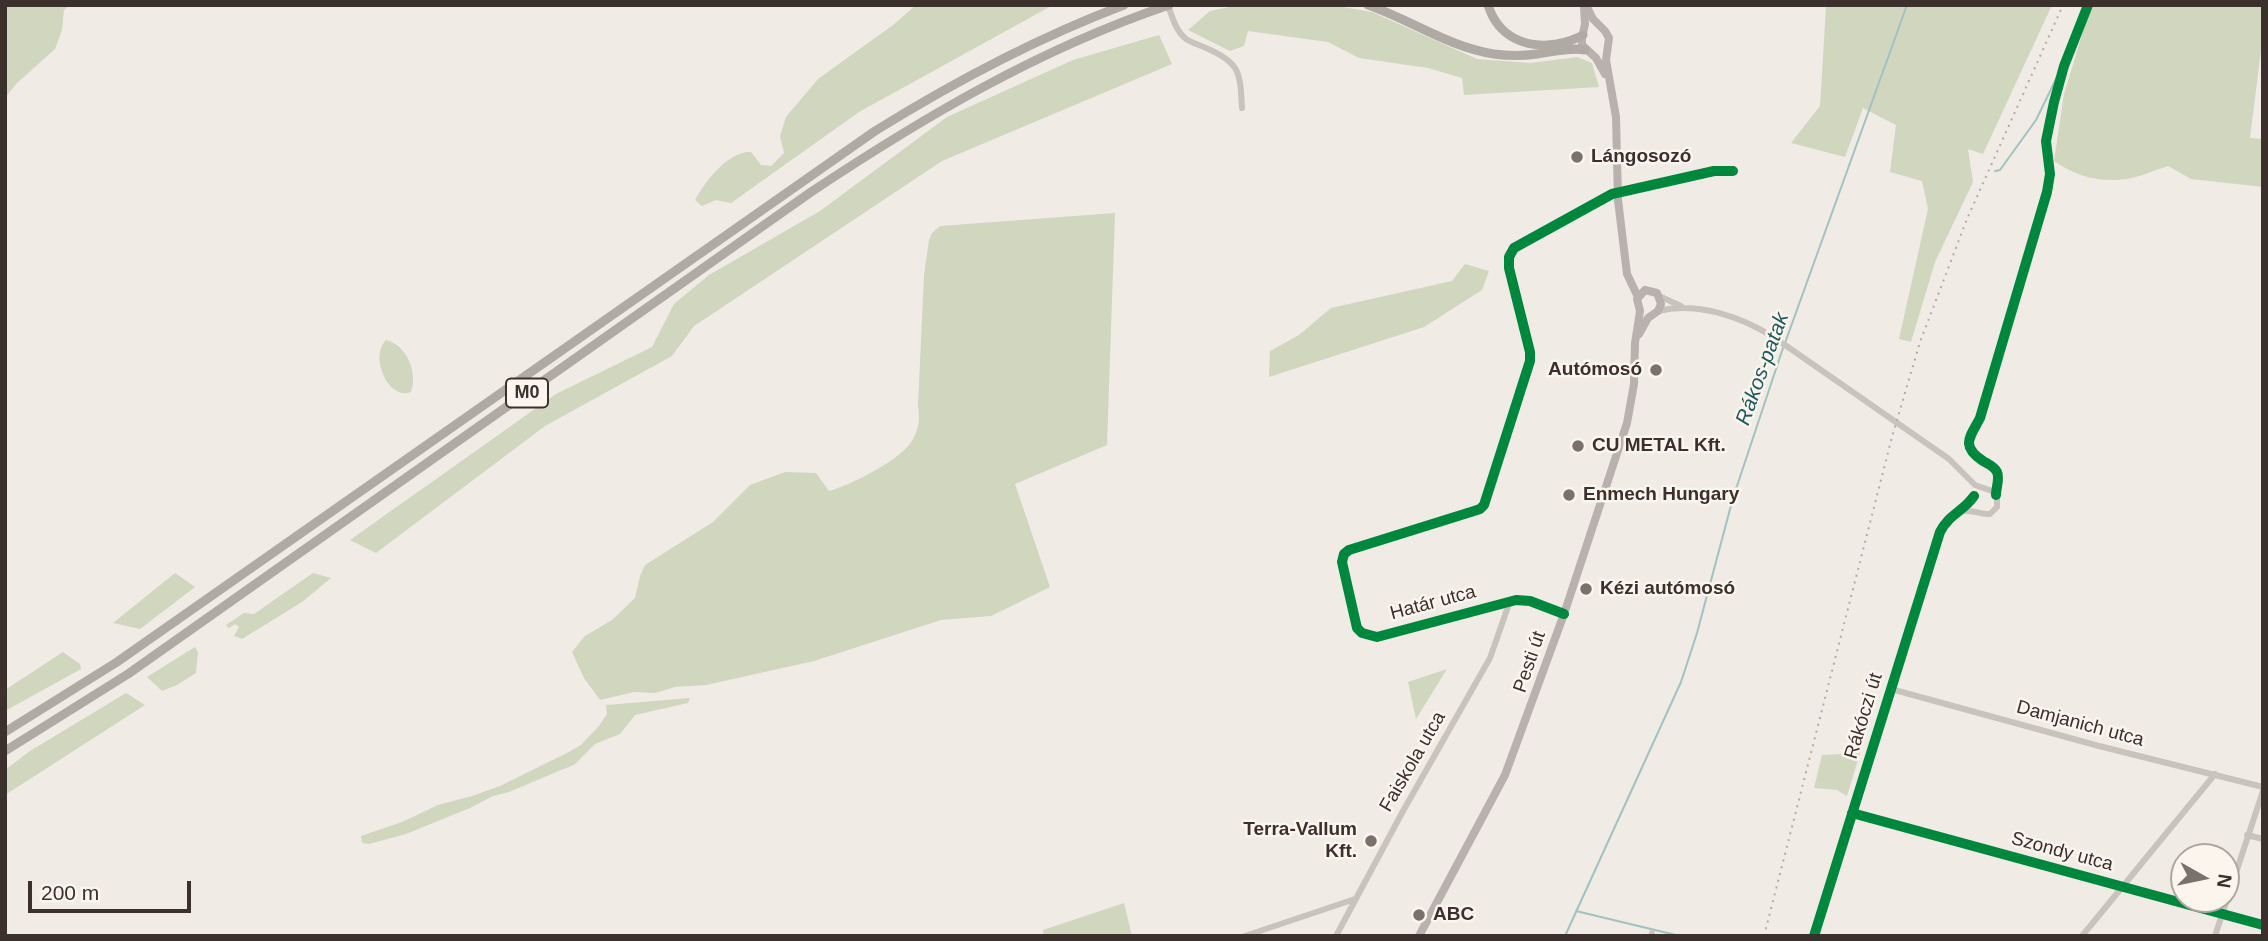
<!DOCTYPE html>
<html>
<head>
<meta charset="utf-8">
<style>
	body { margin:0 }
	#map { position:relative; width:2268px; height:941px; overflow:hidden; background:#f0ebe5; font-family:Helvetica,sans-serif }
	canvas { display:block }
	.frame { position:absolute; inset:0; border:7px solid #3b302b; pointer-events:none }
	.north { position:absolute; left:2170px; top:843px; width:70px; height:70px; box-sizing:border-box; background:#fbf5ee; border:2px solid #aea6a0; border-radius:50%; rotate:99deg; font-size:19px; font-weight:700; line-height:28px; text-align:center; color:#3b302b }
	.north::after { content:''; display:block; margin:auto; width:24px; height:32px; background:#7a716c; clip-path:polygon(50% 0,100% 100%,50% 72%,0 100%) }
	.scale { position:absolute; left:28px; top:881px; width:163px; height:32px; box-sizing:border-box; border:4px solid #3b302b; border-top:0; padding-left:9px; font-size:21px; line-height:24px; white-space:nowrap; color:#3b302b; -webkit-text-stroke:5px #fbf5ee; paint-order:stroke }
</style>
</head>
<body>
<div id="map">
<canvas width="2268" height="941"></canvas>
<div class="frame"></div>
<div class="north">N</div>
<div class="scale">200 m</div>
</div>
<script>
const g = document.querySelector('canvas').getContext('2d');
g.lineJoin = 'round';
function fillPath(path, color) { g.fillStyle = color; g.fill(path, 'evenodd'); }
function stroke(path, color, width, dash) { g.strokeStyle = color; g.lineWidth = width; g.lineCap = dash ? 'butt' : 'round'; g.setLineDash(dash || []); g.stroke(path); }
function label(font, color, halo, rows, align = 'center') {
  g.font = font + ' Helvetica,sans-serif'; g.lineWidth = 5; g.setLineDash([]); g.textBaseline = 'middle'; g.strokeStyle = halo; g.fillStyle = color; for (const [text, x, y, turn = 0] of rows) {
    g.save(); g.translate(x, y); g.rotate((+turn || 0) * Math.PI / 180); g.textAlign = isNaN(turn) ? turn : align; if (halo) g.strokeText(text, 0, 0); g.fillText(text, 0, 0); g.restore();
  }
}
fillPath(new Path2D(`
	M 5,5 L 70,5 L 64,10 L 62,30 L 55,49 L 17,83 L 5,98 Z
	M 916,5 L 1053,5 L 859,112 L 731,203 L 716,200 L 702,206 L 695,200 C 704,183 729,150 751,152 L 761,165 L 771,166 L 784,153 L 780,136 L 786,117 L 818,79 L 893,25 Z
	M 1239,5 L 1331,5 L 1372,12 L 1477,59 L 1530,63 L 1577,57 L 1592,63 L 1599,87 L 1464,95 L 1462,78 L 1428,68 L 1359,58 L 1328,42 L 1248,31 L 1244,46 L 1230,51 L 1188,30 L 1210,11 Z
	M 1806,5 L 2052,5 L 1983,154 L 1968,149 L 1973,182 L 1935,262 L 1911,342 L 1899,339 L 1928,209 L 1922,181 L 1890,172 L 1896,125 L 1863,108 L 1845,157 L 1791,143 L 1820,106 L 1826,7 Z
	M 2091,5 L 2263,5 L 2263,34 L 2250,138 L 2263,139 L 2263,187 L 2191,179 L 2168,166 C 2155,170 2138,178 2126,179 C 2099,183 2076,176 2054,161 L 2064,94 Z
	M 1159,35 L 1172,64 L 942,161 L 694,326 L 672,356 L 545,426 L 376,553 L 350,540 L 556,394 L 652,347 L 674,304 L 709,275 L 820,211 L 947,117 L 1073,60 Z
	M 1115,213 L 1107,445 L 1015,484 L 1050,587 L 991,616 L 941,620 L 814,661 L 706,685 L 675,687 L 655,693 L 634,692 L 600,700 L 584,678 L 572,652 L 585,636 L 612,620 L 635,598 L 640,576 L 645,565 L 713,522 L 750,485 L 785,472 L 816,473 L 829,491 C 851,485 903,459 913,439 C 919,428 920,418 918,406 L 924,275 L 929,240 L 932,233 L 940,226 Z
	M 1465,264 L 1489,271 L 1482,290 L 1424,327 L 1269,377 L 1270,351 L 1299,335 L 1331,308 L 1452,281 Z
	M 386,340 C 407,345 418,373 411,392 C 388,401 369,356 386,340 Z
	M 175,573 L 195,587 L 140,629 L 113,623 Z
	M 313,573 L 331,578 L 302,602 L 242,639 L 234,636 L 239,627 L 235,624 L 229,628 L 226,625 L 244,613 L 254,614 Z
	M 195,647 L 198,652 L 196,673 L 177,685 L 162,691 L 147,677 Z
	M 63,652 L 80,664 L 81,669 L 5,711 L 5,690 Z
	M 1447,669 L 1416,719 L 1408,682 Z
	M 126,693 L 145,705 L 5,795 L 5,770 L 30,751 Z
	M 690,698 L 688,703 L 635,715 L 620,734 L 595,744 L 574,765 L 561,770 L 509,792 L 493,796 L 470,808 L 406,834 L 369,844 L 362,843 L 361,836 L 402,822 L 438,805 L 472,796 L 500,786 L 569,752 L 581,745 L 599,726 L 607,714 L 606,705 Z
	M 1860,753 L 1847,796 L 1837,790 L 1814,788 L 1822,755 Z
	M 1124,903 L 1132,936 L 1044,936 L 1043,930 Z`), '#d1d6bf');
stroke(new Path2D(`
	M 1995,171 L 2000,170 L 2036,120 L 2057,77
	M 1785,343 L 1907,5
	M 1576,911 L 1680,936
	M 1565,936 L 1681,682 L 1697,633 L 1733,498 L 1783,348`), '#a1c2c1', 2);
stroke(new Path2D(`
	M 1168,5 C 1172,17 1176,31 1186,39 C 1192,43 1200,45 1206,48 C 1241,63 1240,73 1242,108
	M 1659,296 L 1681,306
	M 1658,311 C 1697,301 1742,317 1775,338 L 1949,459 L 1975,485 L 1992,491 L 1997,497 L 1997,507 L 1990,514 C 1980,515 1973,509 1961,511
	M 1996,495 C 1996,488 2000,478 1997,472 C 1994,466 1988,464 1983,461 C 1960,446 1970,437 1980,418 L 2047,192 L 2050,174 L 2046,141 L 2054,102 L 2064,66 L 2088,5
	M 1564,614 L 1530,601 L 1516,600 L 1377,637 L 1362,633 L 1357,628 L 1342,562 L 1344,554 L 1349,550 L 1474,511 L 1480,509 L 1484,505 L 1530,361 L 1530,352 L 1509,268 L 1509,257 L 1514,248 L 1612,194 L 1714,171 L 1733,171
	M 1891,689 L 2099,746 L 2263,787
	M 1852,813 L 2263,925
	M 2247,835 L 2263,839
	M 1245,936 L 1355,899
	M 1336,936 L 1403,811 L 1490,658 L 1510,601
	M 1652,936 L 1652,933
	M 1814,936 L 1940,532 L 1949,518 L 1973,498
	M 2082,936 L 2215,774
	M 2215,936 L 2263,791`), '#c9c3be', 6);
stroke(new Path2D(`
	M 1586,5 L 1593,19 L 1605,31 L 1609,38 L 1606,60 L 1616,117 L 1618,200 L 1627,274 L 1638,297
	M 1584,6 L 1585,24 L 1582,38 L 1582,45 L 1596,58 L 1605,74
	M 1639,334 L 1648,318 L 1658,311 L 1661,304 L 1657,293 L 1645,290
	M 1419,936 L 1505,775 L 1564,614 L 1627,423 L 1634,384 L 1635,343 L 1640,311 L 1637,299 L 1645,290`), '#b8b1ad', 8);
stroke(new Path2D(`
	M 1368,5 C 1411,20 1449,47 1494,54 C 1508,56 1523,56 1537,54 C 1553,52 1569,47 1585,50
	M 1488,5 C 1498,37 1526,49 1557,44 C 1566,42 1575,40 1583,35
	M 5,732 L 117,662 L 875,131 C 954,82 1037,38 1124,5
	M 5,751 L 128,674 L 811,192 C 924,117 1039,49 1169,5`), '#afaaa4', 9);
stroke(new Path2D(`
	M 1764,936 L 1892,437 L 1920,342 L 1967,219 L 2063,5`), '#b1aca8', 2, [2, 5]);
stroke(new Path2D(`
	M 1996,495 C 1996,488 2000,478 1997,472 C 1994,466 1988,464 1983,461 C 1960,446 1970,437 1980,418 L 2047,192 L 2050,174 L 2046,141 L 2054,102 L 2064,66 L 2088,5
	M 1564,614 L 1530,601 L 1516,600 L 1377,637 L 1362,633 L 1357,628 L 1342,562 L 1344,554 L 1349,550 L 1474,511 L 1480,509 L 1484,505 L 1530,361 L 1530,352 L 1509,268 L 1509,257 L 1514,248 L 1612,194 L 1714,171 L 1733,171
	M 1852,813 L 2263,925
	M 1814,936 L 1940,532 C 1949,514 1964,511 1974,496`), '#00873e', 10);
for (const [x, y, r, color] of [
	[1577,157,7,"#7a716c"],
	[1656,370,7,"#7a716c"],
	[1578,446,7,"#7a716c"],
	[1569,495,7,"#7a716c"],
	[1586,589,7,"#7a716c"],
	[1371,841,7,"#7a716c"],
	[1419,915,7,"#7a716c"]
]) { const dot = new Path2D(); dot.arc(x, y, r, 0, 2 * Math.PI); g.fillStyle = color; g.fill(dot); stroke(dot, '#fbf5ee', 2.5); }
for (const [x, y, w] of [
	[527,393,42]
]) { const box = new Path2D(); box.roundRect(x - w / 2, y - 14.5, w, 29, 5); g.fillStyle = '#fbf5ee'; g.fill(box); stroke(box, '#3b302b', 2); }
label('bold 18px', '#3b302b', null, [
	["M0",527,393]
]);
label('bold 19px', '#3b302b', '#fbf5ee', [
	["Lángosozó",1591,157],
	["Autómosó",1642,370,"right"],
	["CU METAL Kft.",1592,446],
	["Enmech Hungary",1583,495],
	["Kézi autómosó",1600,589],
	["Terra-Vallum",1357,830,"right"],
	["Kft.",1357,852,"right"],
	["ABC",1433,915]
], 'left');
label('19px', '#3b302b', '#fbf5ee', [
	["Határ utca",1433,603,-15],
	["Pesti út",1530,662,-71],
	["Rákóczi út",1864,716,-73],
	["Damjanich utca",2080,724,15],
	["Faiskola utca",1413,762,-60],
	["Szondy utca",2062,852,15]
]);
label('italic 21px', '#1f5a5e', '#fbf5ee', [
	["Rákos-patak",1763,369,-70]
]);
</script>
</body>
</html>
